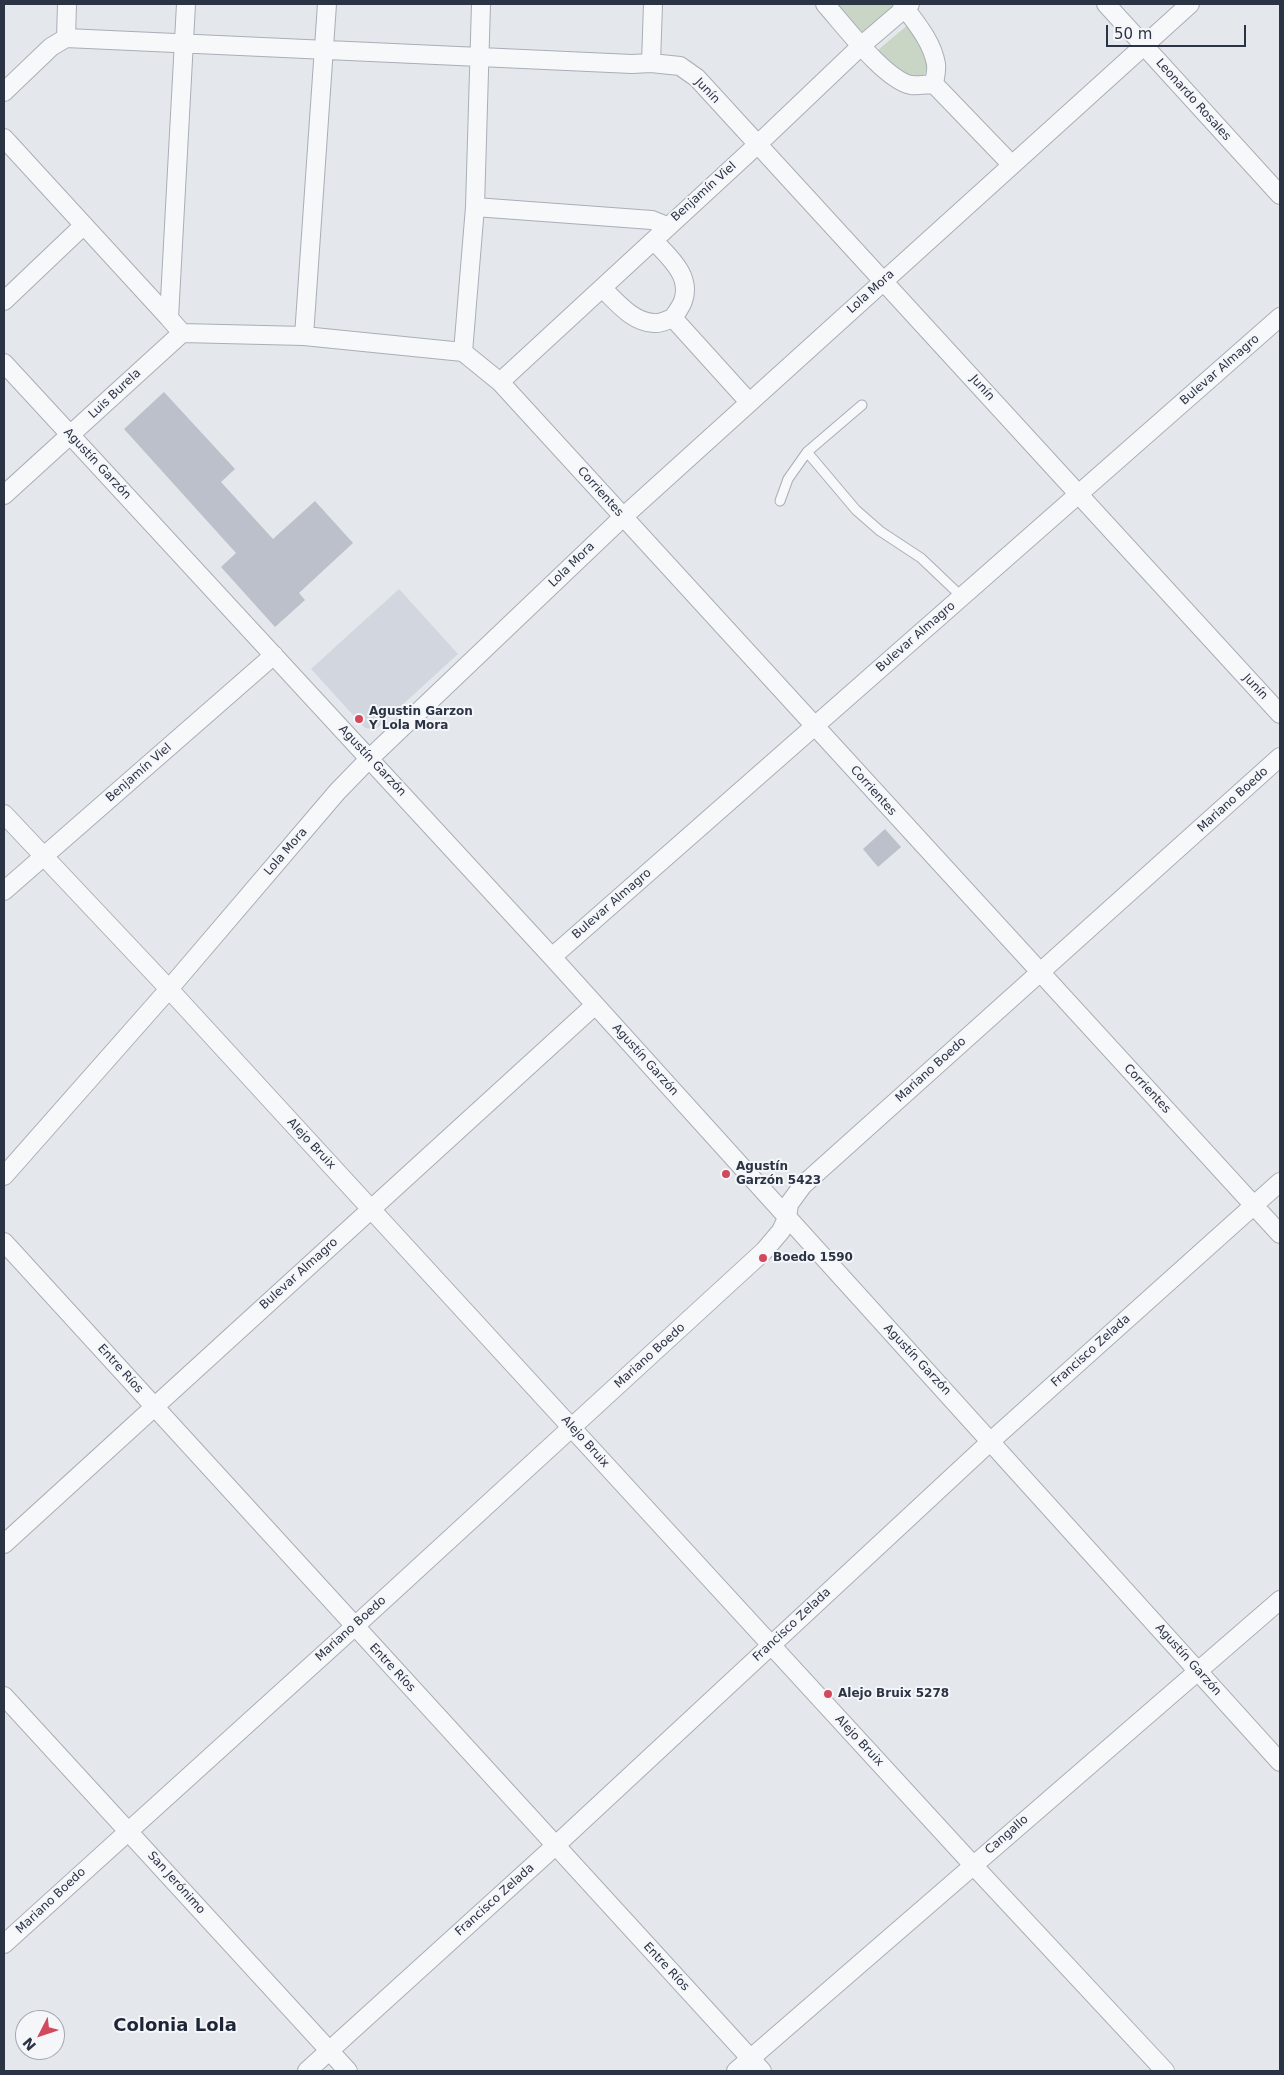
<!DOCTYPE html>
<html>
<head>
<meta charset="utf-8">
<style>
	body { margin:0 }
	#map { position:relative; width:1284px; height:2075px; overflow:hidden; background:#e4e7ec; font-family:"DejaVu Sans",sans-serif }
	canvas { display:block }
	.frame { position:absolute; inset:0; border:5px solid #2b3445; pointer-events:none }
	.north { position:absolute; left:15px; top:2010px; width:50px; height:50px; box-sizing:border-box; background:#f4f6f9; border:1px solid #a4a8b1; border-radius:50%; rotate:229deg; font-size:14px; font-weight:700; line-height:20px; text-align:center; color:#2b3445 }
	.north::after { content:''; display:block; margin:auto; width:18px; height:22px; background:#d1495b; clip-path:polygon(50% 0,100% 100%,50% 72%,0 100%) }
	.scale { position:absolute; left:1106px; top:25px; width:140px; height:22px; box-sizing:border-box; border:2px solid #2b3445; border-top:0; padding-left:6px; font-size:15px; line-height:18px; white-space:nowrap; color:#2b3445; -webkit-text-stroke:4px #f4f6f9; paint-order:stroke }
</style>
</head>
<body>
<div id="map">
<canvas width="1284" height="2075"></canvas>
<div class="frame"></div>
<div class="north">N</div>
<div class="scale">50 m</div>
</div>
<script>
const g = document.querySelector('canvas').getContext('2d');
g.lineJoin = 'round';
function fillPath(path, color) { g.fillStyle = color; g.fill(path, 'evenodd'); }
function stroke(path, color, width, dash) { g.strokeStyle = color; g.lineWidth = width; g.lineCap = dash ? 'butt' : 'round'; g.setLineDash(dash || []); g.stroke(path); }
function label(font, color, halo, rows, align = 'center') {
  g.font = font + ' "DejaVu Sans",sans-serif'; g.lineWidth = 4; g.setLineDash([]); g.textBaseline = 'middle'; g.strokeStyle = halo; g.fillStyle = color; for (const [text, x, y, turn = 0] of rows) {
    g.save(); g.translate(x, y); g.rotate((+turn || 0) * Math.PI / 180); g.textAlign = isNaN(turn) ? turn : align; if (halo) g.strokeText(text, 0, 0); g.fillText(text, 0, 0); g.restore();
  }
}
fillPath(new Path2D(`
	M 399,589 L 458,654 L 376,729 L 365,728 L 311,669 Z`), '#d2d6de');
fillPath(new Path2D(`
	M 834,4 L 893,4 L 889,12 L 864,33 L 858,31 Z
	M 910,23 C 917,36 928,51 928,66 C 928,70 925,74 922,76 C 907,84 887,59 878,50 Z`), '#c9d6c5');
fillPath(new Path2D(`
	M 164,392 L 235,469 L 221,482 L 273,539 L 315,501 L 353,543 L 299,593 L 305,600 L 275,627 L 221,567 L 236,553 L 124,429 Z
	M 885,829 L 901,847 L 878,867 L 863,849 Z`), '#bbc0ca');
const lane = new Path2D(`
	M 807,452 L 856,510 L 880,531 L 921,558 L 962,597
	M 780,501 L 788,479 L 807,452 L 862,405`);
const street = new Path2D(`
	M 186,4 L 169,318 L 182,333 L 304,336 L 463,352
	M 825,4 C 843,24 885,80 911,85 C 918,86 927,84 934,84 C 935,77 937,70 936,64 C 932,41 915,22 902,4
	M 1106,4 L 1280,195
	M 66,38 L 632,64 L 651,63 L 680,66 L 697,78 L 1280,714
	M 66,38 L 67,4
	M 651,63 L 653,4
	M 934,84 L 1012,165
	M 4,92 L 51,47 L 66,38
	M 4,138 L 169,318
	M 475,207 L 652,220 L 667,226
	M 602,288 C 617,302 632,322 654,323 C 660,324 667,320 673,318 C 676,313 681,307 683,301 C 692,276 669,257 654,241
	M 4,301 L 84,225
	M 673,318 L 749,402
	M 304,336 L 327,4
	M 463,352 L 500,382 L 1280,1234
	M 463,352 L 475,207 L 481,4
	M 4,363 L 552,957 L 1280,1762
	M 500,382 L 757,145 L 862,45 L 910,4
	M 4,495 L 182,333
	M 4,814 L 169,989 L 973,1865 L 1165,2071
	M 4,891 L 274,655
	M 552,957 L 1280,317
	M 4,1176 L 169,989 L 337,792 L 370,758 L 623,517 L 1190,4
	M 4,1242 L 762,2071
	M 4,1544 L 595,1005
	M 4,1696 L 348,2071
	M 4,1944 L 354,1627 L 764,1251 L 781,1231 L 787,1218 L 789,1204 L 803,1185 L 1280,757
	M 307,2071 L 555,1846 L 991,1441 L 1280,1182
	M 736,2071 L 1280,1600`);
stroke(lane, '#a9aeb7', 11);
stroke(street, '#a9aeb7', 20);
stroke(lane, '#f7f8fa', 9);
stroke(street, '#f7f8fa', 18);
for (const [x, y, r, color] of [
	[359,719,5,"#d1495b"],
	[726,1174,5,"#d1495b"],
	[763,1258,5,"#d1495b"],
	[828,1694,5,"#d1495b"]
]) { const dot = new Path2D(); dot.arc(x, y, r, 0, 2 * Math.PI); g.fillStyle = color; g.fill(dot); stroke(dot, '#f4f6f9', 2); }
label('12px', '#2b3445', '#f4f6f9', [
	["Junín",707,91,46],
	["Leonardo Rosales",1193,100,48],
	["Benjamín Viel",704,192,-42],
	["Lola Mora",871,292,-42],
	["Bulevar Almagro",1220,370,-41],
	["Junín",982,388,48],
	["Luis Burela",115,394,-43],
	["Agustín Garzón",97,464,47],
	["Corrientes",600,492,48],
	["Lola Mora",572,565,-44],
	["Bulevar Almagro",916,637,-41],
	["Junín",1255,687,47],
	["Agustín Garzón",372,761,47],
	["Benjamín Viel",139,773,-41],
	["Corrientes",873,791,48],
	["Mariano Boedo",1233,800,-42],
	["Lola Mora",286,852,-49],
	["Bulevar Almagro",612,904,-41],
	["Agustín Garzón",645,1060,48],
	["Mariano Boedo",931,1070,-42],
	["Corrientes",1147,1089,47],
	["Alejo Bruix",311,1144,47],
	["Bulevar Almagro",299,1274,-42],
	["Francisco Zelada",1091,1351,-42],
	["Mariano Boedo",650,1356,-42],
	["Agustín Garzón",917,1360,47],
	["Entre Ríos",120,1369,48],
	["Alejo Bruix",585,1442,48],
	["Francisco Zelada",792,1625,-43],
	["Mariano Boedo",351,1629,-42],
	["Agustín Garzón",1188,1660,48],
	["Entre Ríos",392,1668,47],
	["Alejo Bruix",859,1741,47],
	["Cangallo",1007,1835,-41],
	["San Jerónimo",176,1883,48],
	["Francisco Zelada",495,1900,-42],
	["Mariano Boedo",51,1901,-43],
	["Entre Ríos",666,1967,47]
]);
label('bold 12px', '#2b3445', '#f4f6f9', [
	["Agustin Garzon",369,712],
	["Y Lola Mora",369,726],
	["Agustín",736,1167],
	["Garzón 5423",736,1181],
	["Boedo 1590",773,1258],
	["Alejo Bruix 5278",838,1694]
], 'left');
label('bold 18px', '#1d2536', '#f4f6f9', [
	["Colonia Lola",175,2026]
]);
</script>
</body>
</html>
